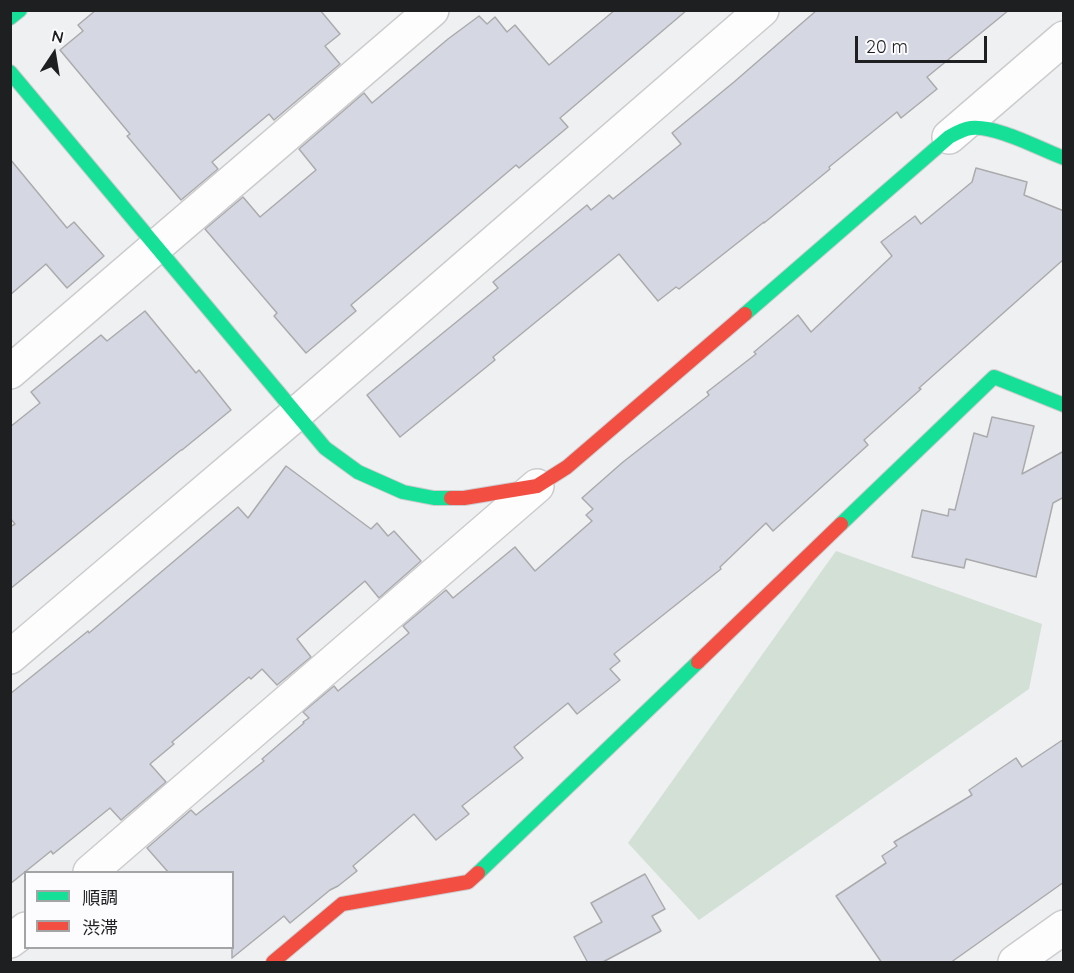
<!DOCTYPE html>
<html>
<head>
<meta charset="utf-8">
<style>
	body { margin:0 }
	#map { position:relative; width:1074px; height:973px; overflow:hidden; background:#eff0f2; font-family:Quicksand,"Noto Sans JP",sans-serif }
	canvas { display:block }
	.frame { position:absolute; inset:0; border:12px solid #1e1f20; pointer-events:none }
	.legend { position:absolute; left:24px; top:871px; width:210px; height:78px; box-sizing:border-box; background:#fcfcff; border:2px solid #a3a4a6; margin:0; padding:8px 10px; list-style:none; font-size:18px; color:#1e1f20 }
	.legend li { display:flex; align-items:center; gap:12px; height:30px }
	.legend b { width:30px; border:2px solid #a3a4a6 }
	.north { position:absolute; left:24px; top:24px; width:60px; height:60px; -webkit-text-stroke:4px #fcfcff; paint-order:stroke; rotate:12deg; font-size:16px; font-weight:700; line-height:24px; text-align:center; color:#1e1f20 }
	.north::after { content:''; display:block; margin:auto; width:21px; height:27px; background:#1e1f20; clip-path:polygon(50% 0,100% 100%,50% 72%,0 100%) }
	.scale { position:absolute; left:855px; top:36px; width:132px; height:27px; box-sizing:border-box; border:3px solid #1e1f20; border-top:0; padding-left:8px; font-size:18px; line-height:21px; white-space:nowrap; color:#1e1f20; -webkit-text-stroke:4px #fcfcff; paint-order:stroke }
</style>
</head>
<body>
<div id="map">
<canvas width="1074" height="973"></canvas>
<div class="frame"></div>
<ul class="legend">
<li><b style="height:8px;background:#16e098"></b>順調</li>
<li><b style="height:8px;background:#f24e42"></b>渋滞</li>
</ul>
<div class="north">N</div>
<div class="scale">20 m</div>
</div>
<script>
const g = document.querySelector('canvas').getContext('2d');
g.lineJoin = 'round';
function fillPath(path, color) { g.fillStyle = color; g.fill(path, 'evenodd'); }
function stroke(path, color, width, dash) { g.strokeStyle = color; g.lineWidth = width; g.lineCap = dash ? 'butt' : 'round'; g.setLineDash(dash || []); g.stroke(path); }
fillPath(new Path2D(`
	M 836,551 L 1042,624 L 1029,689 L 699,920 L 628,843 Z`), '#d3e0d5');
const building = new Path2D(`
	M 96,10 L 320,10 L 340,34 L 325,46 L 340,64 L 274,120 L 269,114 L 212,162 L 218,169 L 181,200 L 127,136 L 130,134 L 60,50 L 83,31 L 78,25 Z
	M 615,10 L 687,10 L 560,118 L 568,127 L 519,168 L 516,165 L 351,305 L 356,311 L 306,353 L 274,316 L 277,313 L 205,229 L 243,197 L 260,217 L 316,170 L 299,149 L 364,93 L 372,103 L 448,39 L 479,16 L 487,24 L 495,17 L 507,32 L 515,25 L 549,65 Z
	M 817,10 L 1009,10 L 927,77 L 937,89 L 901,118 L 897,112 L 829,167 L 830,169 L 764,223 L 764,222 L 679,289 L 676,287 L 658,301 L 619,254 L 493,357 L 495,360 L 400,437 L 367,395 L 498,288 L 493,282 L 587,205 L 591,210 L 609,195 L 613,199 L 681,144 L 672,133 L 734,82 Z
	M 10,159 L 67,228 L 74,222 L 104,256 L 67,288 L 46,264 L 10,295 Z
	M 976,168 L 1027,182 L 1024,195 L 1064,211 L 1064,259 L 919,388 L 921,389 L 864,440 L 868,445 L 773,531 L 766,523 L 720,567 L 721,569 L 614,654 L 620,661 L 610,669 L 620,680 L 577,714 L 568,703 L 514,747 L 523,758 L 462,806 L 469,814 L 436,840 L 414,814 L 353,866 L 357,871 L 338,886 L 330,890 L 290,923 L 284,916 L 232,958 L 232,873 L 169,873 L 147,848 L 191,810 L 196,815 L 264,761 L 262,759 L 304,723 L 303,722 L 309,718 L 303,712 L 334,686 L 338,691 L 409,633 L 403,626 L 446,590 L 453,598 L 515,547 L 535,571 L 592,521 L 586,515 L 593,509 L 582,498 L 623,462 L 709,395 L 707,392 L 756,354 L 754,352 L 798,315 L 811,332 L 892,256 L 881,242 L 915,216 L 921,224 L 972,182 Z
	M 145,311 L 196,373 L 199,370 L 231,410 L 182,450 L 181,450 L 10,589 L 10,527 L 15,524 L 10,518 L 10,427 L 40,403 L 31,392 L 101,335 L 107,341 Z
	M 992,417 L 1034,426 L 1022,474 L 1064,451 L 1064,497 L 1053,503 L 1036,577 L 966,559 L 964,568 L 912,557 L 922,510 L 948,516 L 949,509 L 955,510 L 974,433 L 987,437 Z
	M 286,466 L 371,529 L 377,523 L 388,536 L 394,531 L 421,561 L 379,598 L 365,581 L 297,639 L 311,657 L 277,685 L 262,669 L 251,679 L 249,677 L 172,742 L 174,744 L 150,764 L 166,782 L 121,820 L 110,808 L 53,854 L 51,851 L 10,884 L 10,694 L 88,631 L 89,633 L 238,507 L 248,518 Z
	M 1064,739 L 1064,882 L 950,963 L 882,963 L 836,896 L 886,863 L 882,856 L 897,846 L 894,842 L 972,795 L 969,790 L 1016,758 L 1022,767 Z
	M 645,874 L 665,909 L 652,916 L 661,931 L 601,963 L 588,963 L 574,937 L 602,922 L 591,903 Z`);
fillPath(building, '#d5d8e2');
stroke(building, '#ababad', 1.5);
const street = new Path2D(`
	M 949,137 L 1064,38
	M 10,372 L 432,10
	M 10,657 L 296,414 L 762,10
	M 90,872 L 537,486
	M 10,941 L 26,929
	M 1015,962 L 1064,927`);
const fast = new Path2D(`
	M 10,18 L 20,10
	M 10,72 L 325,448 L 358,472 L 403,492 L 434,498 L 451,498
	M 745,314 L 949,137 C 956,133 963,129 971,128 C 996,125 1040,149 1064,158
	M 841,524 L 994,377 L 1064,405
	M 478,873 L 698,662`);
const jam = new Path2D(`
	M 451,498 L 464,498 L 537,486 L 567,467 L 745,314
	M 698,662 L 841,524
	M 273,962 L 342,904 L 468,882 L 478,873`);
stroke(street, '#ccccce', 36);
stroke(fast, '#ccccce', 16);
stroke(jam, '#ccccce', 16);
stroke(street, '#fdfdfd', 33);
stroke(fast, '#16e098', 14);
stroke(jam, '#f24e42', 14);
</script>
</body>
</html>
